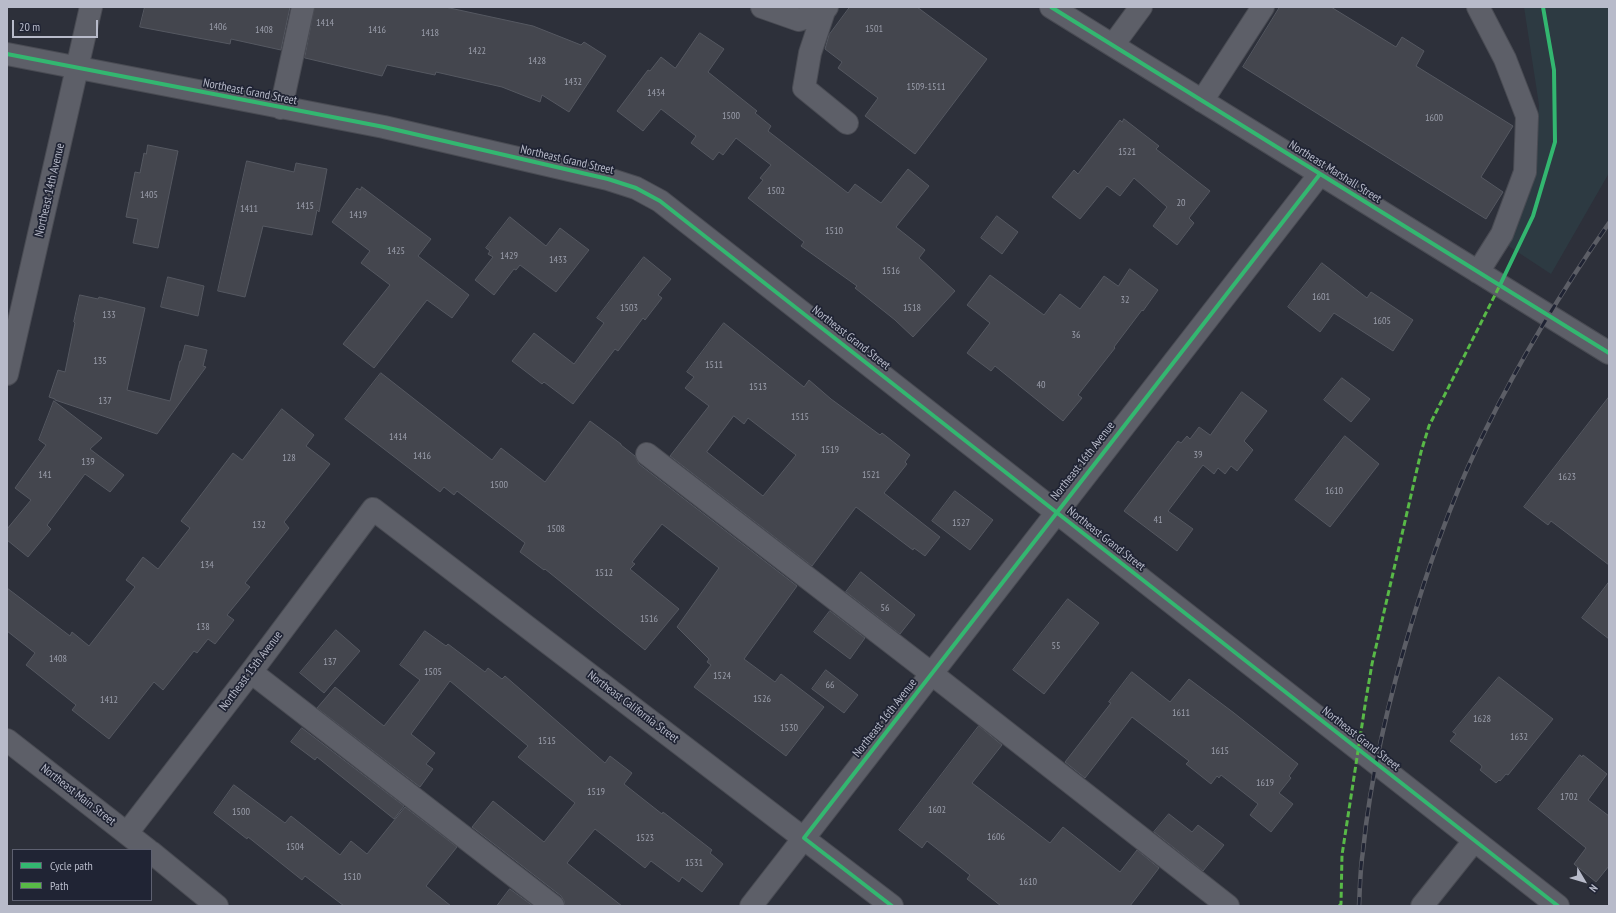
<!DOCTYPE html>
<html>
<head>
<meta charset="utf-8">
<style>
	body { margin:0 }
	#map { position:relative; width:1616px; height:913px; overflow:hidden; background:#2d303a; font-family:"PT Sans Narrow",sans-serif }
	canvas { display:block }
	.frame { position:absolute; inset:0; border:8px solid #b8bbca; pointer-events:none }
	.legend { position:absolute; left:12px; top:849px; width:140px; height:52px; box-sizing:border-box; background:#202434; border:1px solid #5d6070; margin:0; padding:5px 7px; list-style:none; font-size:12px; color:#b8bbca }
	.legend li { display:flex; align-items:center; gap:8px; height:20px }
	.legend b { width:20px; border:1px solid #5d6070 }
	.north { position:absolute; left:1564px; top:861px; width:40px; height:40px; -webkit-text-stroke:3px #202434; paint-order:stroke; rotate:128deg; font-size:11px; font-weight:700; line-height:16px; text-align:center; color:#b8bbca }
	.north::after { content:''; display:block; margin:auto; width:14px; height:18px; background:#b8bbca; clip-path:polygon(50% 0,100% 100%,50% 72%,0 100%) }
	.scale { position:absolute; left:12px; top:20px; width:86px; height:18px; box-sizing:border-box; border:2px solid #b8bbca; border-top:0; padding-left:5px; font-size:12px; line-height:14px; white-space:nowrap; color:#b8bbca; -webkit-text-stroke:3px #202434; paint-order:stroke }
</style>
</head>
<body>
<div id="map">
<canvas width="1616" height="913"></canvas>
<div class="frame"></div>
<ul class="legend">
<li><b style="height:5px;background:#33b770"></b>Cycle path</li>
<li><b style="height:5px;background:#58b947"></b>Path</li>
</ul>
<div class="north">N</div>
<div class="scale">20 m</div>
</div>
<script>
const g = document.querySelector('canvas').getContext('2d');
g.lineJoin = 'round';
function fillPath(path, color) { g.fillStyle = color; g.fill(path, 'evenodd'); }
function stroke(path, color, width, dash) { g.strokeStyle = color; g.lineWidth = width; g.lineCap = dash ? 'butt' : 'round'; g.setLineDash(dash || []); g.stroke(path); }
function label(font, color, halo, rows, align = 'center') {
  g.font = font + ' "PT Sans Narrow",sans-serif'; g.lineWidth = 3.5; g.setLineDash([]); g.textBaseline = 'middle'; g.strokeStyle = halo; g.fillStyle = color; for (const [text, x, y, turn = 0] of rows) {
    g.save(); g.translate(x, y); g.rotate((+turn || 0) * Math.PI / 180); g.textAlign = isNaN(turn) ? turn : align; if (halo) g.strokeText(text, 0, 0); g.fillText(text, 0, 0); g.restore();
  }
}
fillPath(new Path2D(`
	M 1524,7 L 1609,7 L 1609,173 L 1551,274 L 1507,245 L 1533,185 L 1539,105 Z`), '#2d3a42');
const building = new Path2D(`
	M 145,7 L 290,7 L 281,50 L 231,39 L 230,44 L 140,27 Z
	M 315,7 L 445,7 L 533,26 L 581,45 L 584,42 L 606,56 L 569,112 L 542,95 L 540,102 L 502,87 L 436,72 L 435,75 L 387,65 L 382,76 L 305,58 Z
	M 850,7 L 917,7 L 987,59 L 915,154 L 865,116 L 878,98 L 838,68 L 842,62 L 825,49 L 829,35 Z
	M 1280,7 L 1331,7 L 1396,47 L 1402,37 L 1424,51 L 1416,66 L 1513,126 L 1481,177 L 1503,192 L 1486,219 L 1243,67 Z
	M 700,33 L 724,49 L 708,72 L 757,111 L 755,113 L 771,126 L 768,131 L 848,193 L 855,184 L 881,203 L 908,169 L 929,186 L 896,227 L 925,250 L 919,258 L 955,291 L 913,337 L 895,320 L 855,288 L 857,286 L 801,246 L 804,242 L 748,198 L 763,180 L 760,178 L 771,165 L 736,138 L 723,155 L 719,152 L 713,160 L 691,143 L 696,136 L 661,109 L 643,131 L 617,111 L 648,70 L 650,71 L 661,57 L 675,68 Z
	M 1124,119 L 1159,146 L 1156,149 L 1210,191 L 1189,218 L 1194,223 L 1177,245 L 1153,226 L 1167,207 L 1134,178 L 1120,196 L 1107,186 L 1080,219 L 1052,197 L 1074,170 L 1078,174 L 1120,120 L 1122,122 Z
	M 148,145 L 178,151 L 158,248 L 133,243 L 138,219 L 126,217 L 135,172 L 140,173 L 144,153 L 146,154 Z
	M 247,161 L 294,172 L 296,163 L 327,169 L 319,212 L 317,210 L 312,235 L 263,226 L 245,297 L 218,291 Z
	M 362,187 L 431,239 L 418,256 L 469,295 L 452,318 L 427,300 L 374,368 L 343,344 L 390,285 L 361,263 L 370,251 L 332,222 L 357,188 L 360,190 Z
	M 997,216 L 1018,232 L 1002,254 L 981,238 Z
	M 510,217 L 546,246 L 560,228 L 589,250 L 556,292 L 520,265 L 516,270 L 514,269 L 494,295 L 475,280 L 493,257 L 488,254 L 490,251 L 486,248 Z
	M 644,257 L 671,279 L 658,295 L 662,298 L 645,320 L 643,318 L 618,351 L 615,349 L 573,404 L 544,382 L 542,384 L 512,361 L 534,333 L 574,364 L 604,323 L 597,318 Z
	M 1322,263 L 1367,298 L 1371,292 L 1413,320 L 1393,351 L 1334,313 L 1320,332 L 1288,307 Z
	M 1130,269 L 1158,290 L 1143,311 L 1142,310 L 1114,347 L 1115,348 L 1078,395 L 1082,398 L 1063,421 L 995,366 L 991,371 L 967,353 L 990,323 L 967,305 L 990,275 L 1044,315 L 1060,294 L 1080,309 L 1104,276 L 1118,286 Z
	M 168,277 L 204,286 L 198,316 L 161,307 Z
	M 80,295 L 98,299 L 99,297 L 145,308 L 127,390 L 170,401 L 180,361 L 181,361 L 185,345 L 207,350 L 203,366 L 206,367 L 157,434 L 55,400 L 55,399 L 49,397 L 58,370 L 65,372 L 75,323 L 74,322 Z
	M 724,323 L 804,387 L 809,380 L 831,399 L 880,435 L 882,433 L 910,455 L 905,462 L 907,464 L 884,493 L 940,537 L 925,556 L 914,548 L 913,550 L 856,507 L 812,566 L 670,456 L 709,406 L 685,388 L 694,377 L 687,372 ZM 734,416 L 744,424 L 748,418 L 796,455 L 763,496 L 707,452 Z
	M 381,373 L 492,460 L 501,448 L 545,482 L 590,421 L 621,444 L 621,445 L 635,456 L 639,464 L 797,586 L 744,659 L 775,682 L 781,674 L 824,707 L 786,756 L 694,687 L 711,665 L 707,662 L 709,659 L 677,627 L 719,568 L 662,524 L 632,562 L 635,564 L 630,569 L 679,609 L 645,650 L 545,569 L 544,570 L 520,552 L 525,543 L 457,491 L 454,495 L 444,487 L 440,492 L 345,419 Z
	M 1342,378 L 1370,399 L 1351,422 L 1324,400 Z
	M 1242,392 L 1267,411 L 1244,441 L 1253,450 L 1237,471 L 1231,466 L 1225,474 L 1218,468 L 1214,474 L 1203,465 L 1168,511 L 1193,529 L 1177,551 L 1124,511 L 1178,441 L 1181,443 L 1187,436 L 1190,439 L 1199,427 L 1210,435 Z
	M 1609,397 L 1609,565 L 1551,521 L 1548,525 L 1524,507 Z
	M 54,401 L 102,438 L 90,449 L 124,475 L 110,492 L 85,474 L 47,525 L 51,529 L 28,557 L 7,540 L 7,529 L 31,500 L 15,488 L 46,445 L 39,440 Z
	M 282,409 L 314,435 L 306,446 L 330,464 L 284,522 L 289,528 L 245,583 L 250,587 L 227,615 L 234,620 L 215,644 L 208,639 L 197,653 L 194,651 L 163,690 L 154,682 L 109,739 L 72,710 L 76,705 L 26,665 L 35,653 L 7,631 L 7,588 L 70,636 L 72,632 L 89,646 L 135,587 L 126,580 L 143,557 L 158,569 L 190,528 L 181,521 L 233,453 L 242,460 Z
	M 1345,436 L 1379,464 L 1330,527 L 1295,500 Z
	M 955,491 L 993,520 L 970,550 L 932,521 Z
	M 861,572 L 915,615 L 900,634 L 846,592 Z
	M 1609,582 L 1609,639 L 1582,618 Z
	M 1068,599 L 1099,623 L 1044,694 L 1013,670 Z
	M 830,611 L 865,638 L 850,659 L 814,632 Z
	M 336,630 L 360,651 L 324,693 L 300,673 Z
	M 425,631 L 446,646 L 448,644 L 485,672 L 488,668 L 502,679 L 505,676 L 605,763 L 610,756 L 632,773 L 624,784 L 662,814 L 663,812 L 712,850 L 710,853 L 723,864 L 702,892 L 682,877 L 679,882 L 651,861 L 645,868 L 595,829 L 567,863 L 622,906 L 565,906 L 564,901 L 561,896 L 472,827 L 493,801 L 544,842 L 575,803 L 518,757 L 528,746 L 450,681 L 411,734 L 435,753 L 426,764 L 433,769 L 420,787 L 317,708 L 335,687 L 384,726 L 420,680 L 400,665 Z
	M 826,670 L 858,695 L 844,713 L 812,689 Z
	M 1132,672 L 1170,702 L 1189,679 L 1234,713 L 1298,764 L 1289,776 L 1291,778 L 1279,793 L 1293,804 L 1271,832 L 1250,815 L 1258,804 L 1221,775 L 1219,778 L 1217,776 L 1211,784 L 1186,764 L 1189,761 L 1132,717 L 1085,778 L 1065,762 L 1111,703 L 1109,702 Z
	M 1499,677 L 1553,719 L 1508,775 L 1506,774 L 1500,781 L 1499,780 L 1496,783 L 1480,770 L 1482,767 L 1481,765 L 1450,741 L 1456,734 L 1453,732 Z
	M 979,726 L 1002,745 L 972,783 L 1050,843 L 1063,827 L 1120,872 L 1137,850 L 1159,868 L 1130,906 L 1001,906 L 967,879 L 970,875 L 927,841 L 922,848 L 899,830 Z
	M 302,728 L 404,806 L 394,819 L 317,757 L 315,760 L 291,742 Z
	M 1580,755 L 1582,757 L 1583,755 L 1607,774 L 1588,800 L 1609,816 L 1609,866 L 1596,882 L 1574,864 L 1586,848 L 1538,809 Z
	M 234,785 L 285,823 L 291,816 L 340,855 L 351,841 L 367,854 L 405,807 L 457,847 L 426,886 L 451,906 L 344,906 L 305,876 L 302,880 L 248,837 L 247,839 L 215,814 L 214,813 Z
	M 1169,814 L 1192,832 L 1198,825 L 1224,845 L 1203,871 L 1154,832 Z
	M 510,889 L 533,906 L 497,906 Z`);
fillPath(building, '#44464e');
stroke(building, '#555861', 1);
const minor = new Path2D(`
	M 762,7 L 799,20 L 824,11 L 827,7
	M 1051,7 L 1609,353
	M 824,11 L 810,53 L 804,88 L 847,123
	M 1113,45 L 1141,7
	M 7,54 L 384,127 L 608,179 L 636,188 L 660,201 L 1558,906
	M 1202,101 L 1263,7
	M 281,108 L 303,7
	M 1478,272 L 1502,234 L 1525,172 L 1527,116 L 1505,59 L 1478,7
	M 7,374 L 91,7
	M 647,454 L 932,674 L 1228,906
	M 251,672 L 553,906
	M 7,740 L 148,850
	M 127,833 L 251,672 L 373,509 L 892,906
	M 151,852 L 217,906
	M 751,906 L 1320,174
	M 1422,906 L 1474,841`);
stroke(minor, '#494b53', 24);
stroke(minor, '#5d5f68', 22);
const rail = new Path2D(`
	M 1359,906 C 1360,888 1360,869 1363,851 C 1371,769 1391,690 1415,612 C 1434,550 1456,488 1486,429 C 1521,358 1563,289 1609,223`);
stroke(rail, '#5c5e66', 4.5);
stroke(rail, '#202434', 3, [9]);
stroke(new Path2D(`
	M 1339,906 L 1341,904 L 1342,855 L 1366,699 L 1372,664 L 1421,452 L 1429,426 L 1500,285`), '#58b947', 3, [6, 3]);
stroke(new Path2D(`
	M 1051,7 L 1609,353
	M 7,54 L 384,127 L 608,179 L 636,188 L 660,201 L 1558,906
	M 1500,285 L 1533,216 L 1555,142 L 1554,70 L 1543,7
	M 892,906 L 804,838 L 1320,174`), '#33b770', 4);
label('10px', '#9b9eab', null, [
	["1414",325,23],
	["1406",218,27],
	["1501",874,29],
	["1408",264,30],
	["1416",377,30],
	["1418",430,33],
	["1422",477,51],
	["1428",537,61],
	["1432",573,82],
	["1509-1511",926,87],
	["1434",656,93],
	["1500",731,116],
	["1600",1434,118],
	["1521",1127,152],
	["1502",776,191],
	["1405",149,195],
	["20",1181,203],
	["1415",305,206],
	["1411",249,209],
	["1419",358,215],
	["1510",834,231],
	["1425",396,251],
	["1429",509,256],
	["1433",558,260],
	["1516",891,271],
	["1601",1321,297],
	["32",1125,300],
	["1503",629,308],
	["1518",912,308],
	["133",109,315],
	["1605",1382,321],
	["36",1076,335],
	["135",100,361],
	["1511",714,365],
	["40",1041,385],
	["1513",758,387],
	["137",105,401],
	["1515",800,417],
	["1414",398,437],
	["1519",830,450],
	["39",1198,455],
	["1416",422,456],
	["128",289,458],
	["139",88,462],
	["141",45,475],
	["1521",871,475],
	["1623",1567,477],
	["1500",499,485],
	["1610",1334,491],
	["41",1158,520],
	["1527",961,523],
	["132",259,525],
	["1508",556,529],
	["134",207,565],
	["1512",604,573],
	["56",885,608],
	["1516",649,619],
	["138",203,627],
	["55",1056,646],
	["1408",58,659],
	["137",330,662],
	["1505",433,672],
	["1524",722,676],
	["66",830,685],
	["1526",762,699],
	["1412",109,700],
	["1611",1181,713],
	["1628",1482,719],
	["1530",789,728],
	["1632",1519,737],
	["1515",547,741],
	["1615",1220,751],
	["1619",1265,783],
	["1519",596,792],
	["1702",1569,797],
	["1602",937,810],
	["1500",241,812],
	["1606",996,837],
	["1523",645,838],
	["1504",295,847],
	["1531",694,863],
	["1510",352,877],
	["1610",1028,882]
]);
label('12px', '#b8bbca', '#202434', [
	["Northeast Grand Street",250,92,11],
	["Northeast Grand Street",567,160,13],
	["Northeast Marshall Street",1335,172,32],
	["Northeast 14th Avenue",50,190,-77],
	["Northeast Grand Street",851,338,38],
	["Northeast 16th Avenue",1083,461,-52],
	["Northeast Grand Street",1106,539,38],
	["Northeast 15th Avenue",251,671,-53],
	["Northeast California Street",633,707,37],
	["Northeast 16th Avenue",885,718,-52],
	["Northeast Grand Street",1361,739,38],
	["Northeast Main Street",78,795,38]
]);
</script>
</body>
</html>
